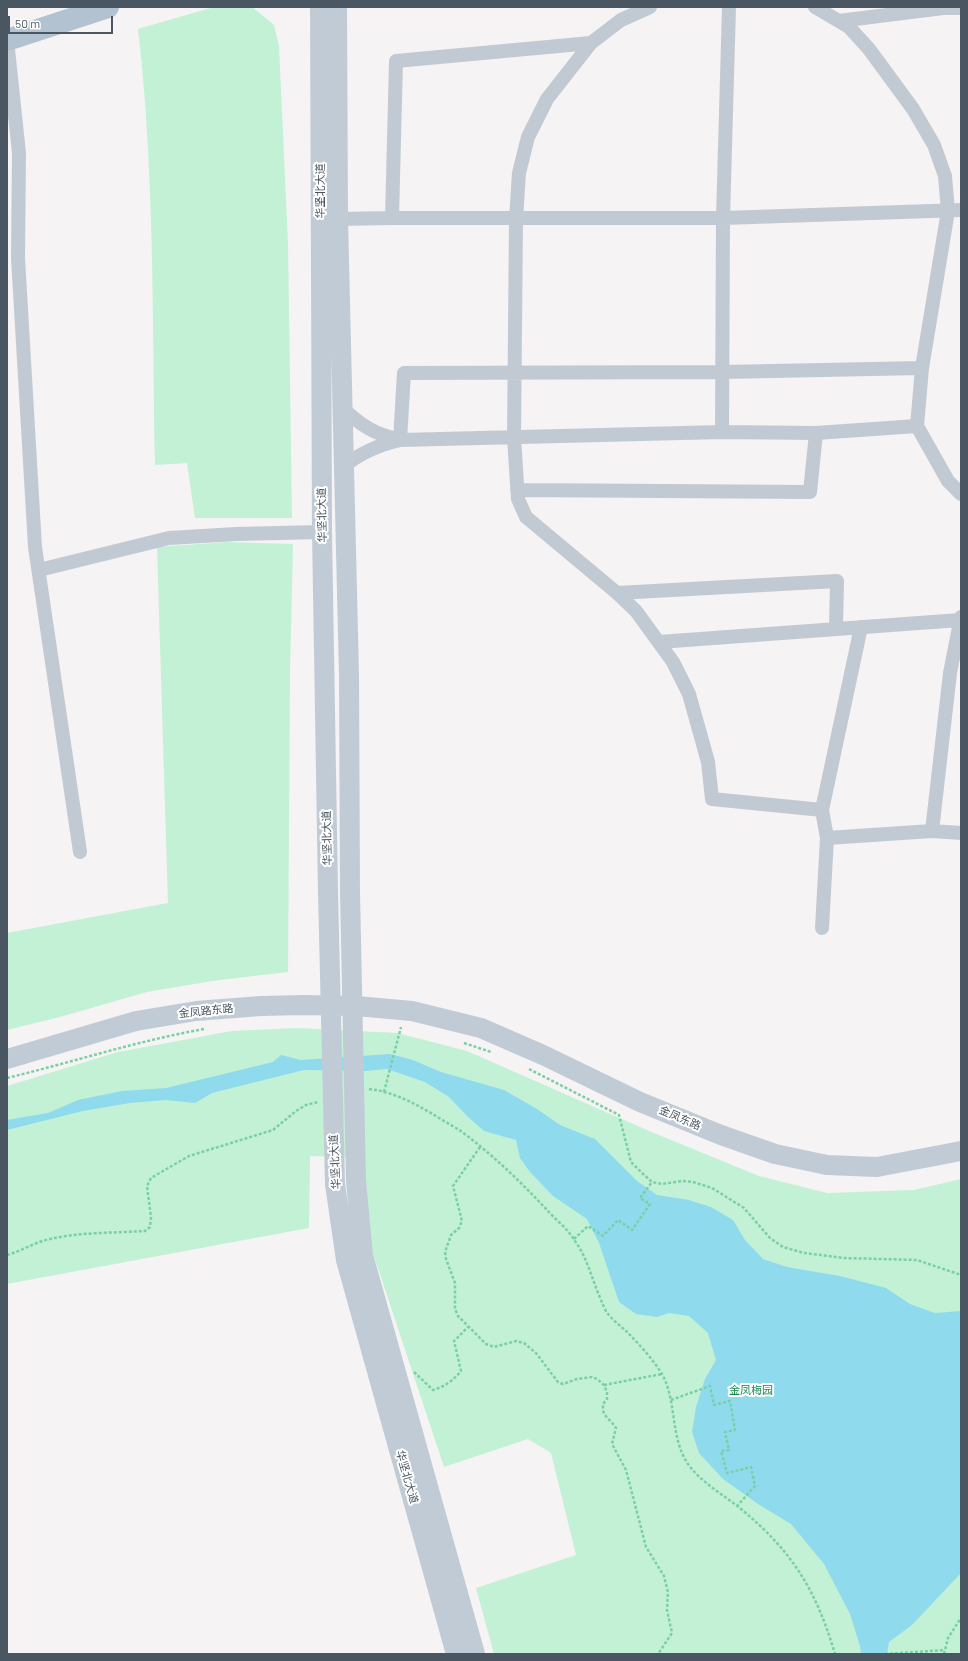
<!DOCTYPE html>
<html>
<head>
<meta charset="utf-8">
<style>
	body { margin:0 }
	#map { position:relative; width:968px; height:1661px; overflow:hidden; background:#f5f3f3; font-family:Barlow,sans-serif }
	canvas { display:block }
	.frame { position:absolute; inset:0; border:8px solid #4a5661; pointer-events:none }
	.scale { position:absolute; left:8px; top:16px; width:105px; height:18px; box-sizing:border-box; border:2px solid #4a5661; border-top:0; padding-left:5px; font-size:12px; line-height:14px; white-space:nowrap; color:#4a5661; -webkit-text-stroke:3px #fff; paint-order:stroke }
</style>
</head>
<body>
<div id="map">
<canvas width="968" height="1661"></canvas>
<div class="frame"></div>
<div class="scale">50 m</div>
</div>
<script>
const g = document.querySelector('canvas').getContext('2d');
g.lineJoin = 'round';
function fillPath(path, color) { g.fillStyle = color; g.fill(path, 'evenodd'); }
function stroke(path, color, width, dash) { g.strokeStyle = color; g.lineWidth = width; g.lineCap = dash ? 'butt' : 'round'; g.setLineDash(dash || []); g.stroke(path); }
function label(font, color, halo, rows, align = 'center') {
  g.font = font + ' Barlow,"Noto Sans SC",sans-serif'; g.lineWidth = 4; g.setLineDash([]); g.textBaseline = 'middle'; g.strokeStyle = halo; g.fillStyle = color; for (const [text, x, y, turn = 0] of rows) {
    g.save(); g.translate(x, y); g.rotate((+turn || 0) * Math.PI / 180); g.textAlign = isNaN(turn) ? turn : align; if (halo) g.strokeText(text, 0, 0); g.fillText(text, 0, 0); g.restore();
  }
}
fillPath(new Path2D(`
	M 214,7 L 252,7 L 274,25 L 279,46 L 288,244 L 292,518 L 195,518 L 187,463 L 155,465 C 152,320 155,173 138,29 Z
	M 227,542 L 293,544 L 290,672 L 288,972 L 212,981 L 147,992 L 60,1017 L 7,1030 L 7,933 L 168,903 L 157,547 Z
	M 297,1028 L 397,1033 L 467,1051 L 649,1131 L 759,1176 L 827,1193 L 914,1190 L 961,1179 L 961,1654 L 494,1654 L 476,1588 L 576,1555 L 551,1453 L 528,1439 L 444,1467 L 367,1235 L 355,1157 L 310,1156 L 309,1228 L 7,1284 L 7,1086 L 118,1052 L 232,1031 Z`), '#c3f1d5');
fillPath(new Path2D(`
	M 390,1054 L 413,1060 L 441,1072 L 504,1090 L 537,1109 L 560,1125 L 595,1139 L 637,1181 L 657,1195 L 689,1200 L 711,1207 L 733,1220 L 745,1240 L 763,1259 L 787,1267 L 840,1276 L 886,1288 L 910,1304 L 935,1313 L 961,1311 L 961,1573 L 912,1625 L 889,1642 L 887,1654 L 861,1654 L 860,1646 L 850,1614 L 824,1564 L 791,1524 L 758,1504 L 723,1479 L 699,1453 L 692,1432 L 696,1407 L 705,1379 L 716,1360 L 708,1333 L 689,1316 L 669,1313 L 657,1317 L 636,1314 L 619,1302 L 599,1243 L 587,1219 L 553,1196 L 530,1172 L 520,1158 L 516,1140 L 484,1131 L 467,1116 L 449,1097 L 425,1082 L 387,1069 L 366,1071 L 304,1070 L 212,1093 L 195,1103 L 166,1100 L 130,1103 L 83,1111 L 7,1130 L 7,1120 L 48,1113 L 78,1100 L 122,1091 L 166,1088 L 273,1062 L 281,1055 L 301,1060 Z`), '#90daee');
stroke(new Path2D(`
	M 464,1043 L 491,1052
	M 529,1069 L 619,1115 L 631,1162 L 642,1173 L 652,1182 L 662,1184 L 682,1181 L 693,1182 L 712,1188 L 744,1208 L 770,1238 L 783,1247 L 804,1253 L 844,1258 L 917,1260 L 961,1275
	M 7,1078 C 73,1062 137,1041 204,1029
	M 369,1089 C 395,1092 418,1105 439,1118 C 447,1123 455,1127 462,1132 C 493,1155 521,1182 547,1210 C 556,1220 568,1229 575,1241 C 588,1259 592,1280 601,1300 C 603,1305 605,1310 608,1314 C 613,1320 619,1325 625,1330 C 638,1343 652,1358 662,1374 C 678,1403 669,1441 691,1468 C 704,1484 725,1496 741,1509 C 793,1552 816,1590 835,1654
	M 384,1092 L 401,1027
	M 480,1147 L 453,1186 L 462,1221 L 459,1228 L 451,1235 L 445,1252 L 446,1259 L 455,1283 L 455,1309 L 458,1316 L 486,1344 L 494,1347 L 516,1341 L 524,1343 L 536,1353 L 558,1382 L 563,1384 L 577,1379 L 592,1377 L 597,1379 L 604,1385 L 607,1392 L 607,1399 L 603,1404 L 603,1410 L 604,1414 L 613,1424 L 616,1428 L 612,1444 L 626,1470 L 646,1547 L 664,1576 L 668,1592 L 667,1610 L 672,1633 L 658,1654
	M 574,1239 L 588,1226 L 603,1236 L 618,1220 L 632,1230 L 650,1204 L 640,1198 L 652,1182
	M 7,1255 C 22,1251 35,1242 50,1239 C 80,1232 114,1233 145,1231 L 150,1227 L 151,1217 L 147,1186 L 151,1178 L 189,1156 L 273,1130 L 296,1111 L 306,1105 L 318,1102
	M 414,1372 L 433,1390 C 444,1387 454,1380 461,1371 L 454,1341 L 468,1327
	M 604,1385 L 662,1374
	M 671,1400 L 710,1386 L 714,1405 L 730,1401 L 735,1430 L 725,1432 L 729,1450 L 721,1451 L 727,1473 L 751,1467 L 755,1486 L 737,1506
	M 885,1654 L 945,1650
	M 944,1654 L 948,1638 L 961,1618`), '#7ad0a6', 2.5, [3, 2]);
stroke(new Path2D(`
	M 650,7 L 621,20 L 591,43 L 547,99 L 528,137 L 519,173 L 516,219 L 514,438 L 518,499 L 526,517 L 617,593 L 636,611 L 673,662 L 689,694 L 708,762 L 712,799 L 822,810 L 827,838 L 932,831 L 961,833
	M 815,7 L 849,27 L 869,49 L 913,109 L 934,145 L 945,176 L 948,211 L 922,368 L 917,426 L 948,481 L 961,494
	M 839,21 L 943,8 L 961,8
	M 7,40 L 19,153 L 18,258 L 35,547 L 80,852
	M 392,218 L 396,61 L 591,43
	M 338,219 L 392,218 L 723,218 L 961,210
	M 342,407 C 358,424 375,435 398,439
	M 722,432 L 723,218 L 729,7
	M 400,440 L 404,373 L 723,372 L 922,368
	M 343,467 C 360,453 378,445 400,440 L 722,432 L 816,433 L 917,426
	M 517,490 L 810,492 L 816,433
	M 39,570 L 169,538 L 236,534 L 322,532
	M 617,593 L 837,581 L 836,628
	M 659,642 L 960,620
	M 822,810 L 861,627
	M 932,831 L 950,673 L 961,617
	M 822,928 L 827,838`), '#c1cad2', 14);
stroke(new Path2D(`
	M 320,7 L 322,532 L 328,892
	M 337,7 L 338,219 L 349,675 L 350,892
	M 7,1059 L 136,1021 L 196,1011 L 261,1006 L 303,1005 L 356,1006 L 412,1011 L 481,1028 L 543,1055 L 640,1102 L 721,1135 L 775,1154 L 827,1165 L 877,1167 L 961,1151
	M 356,1181 L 363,1255 L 475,1654
	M 335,1184 L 346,1260 L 456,1654`), '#c1cbd6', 20);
stroke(new Path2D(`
	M 7,40 L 108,7`), '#b3c2d1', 22);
stroke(new Path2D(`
	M 328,892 L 335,1184
	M 350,892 L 356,1181`), '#c1cbd6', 20);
label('11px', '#4a5661', '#fff', [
	["华坚北大道",320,191,-90],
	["华坚北大道",322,515,-91],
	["华坚北大道",327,838,-91],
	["金凤路东路",206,1011,-6],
	["金凤东路",680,1118,23],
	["华坚北大道",335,1162,-93],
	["华坚北大道",407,1477,74]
]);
label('11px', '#17864f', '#fff', [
	["金凤梅园",751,1390]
]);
</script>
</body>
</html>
